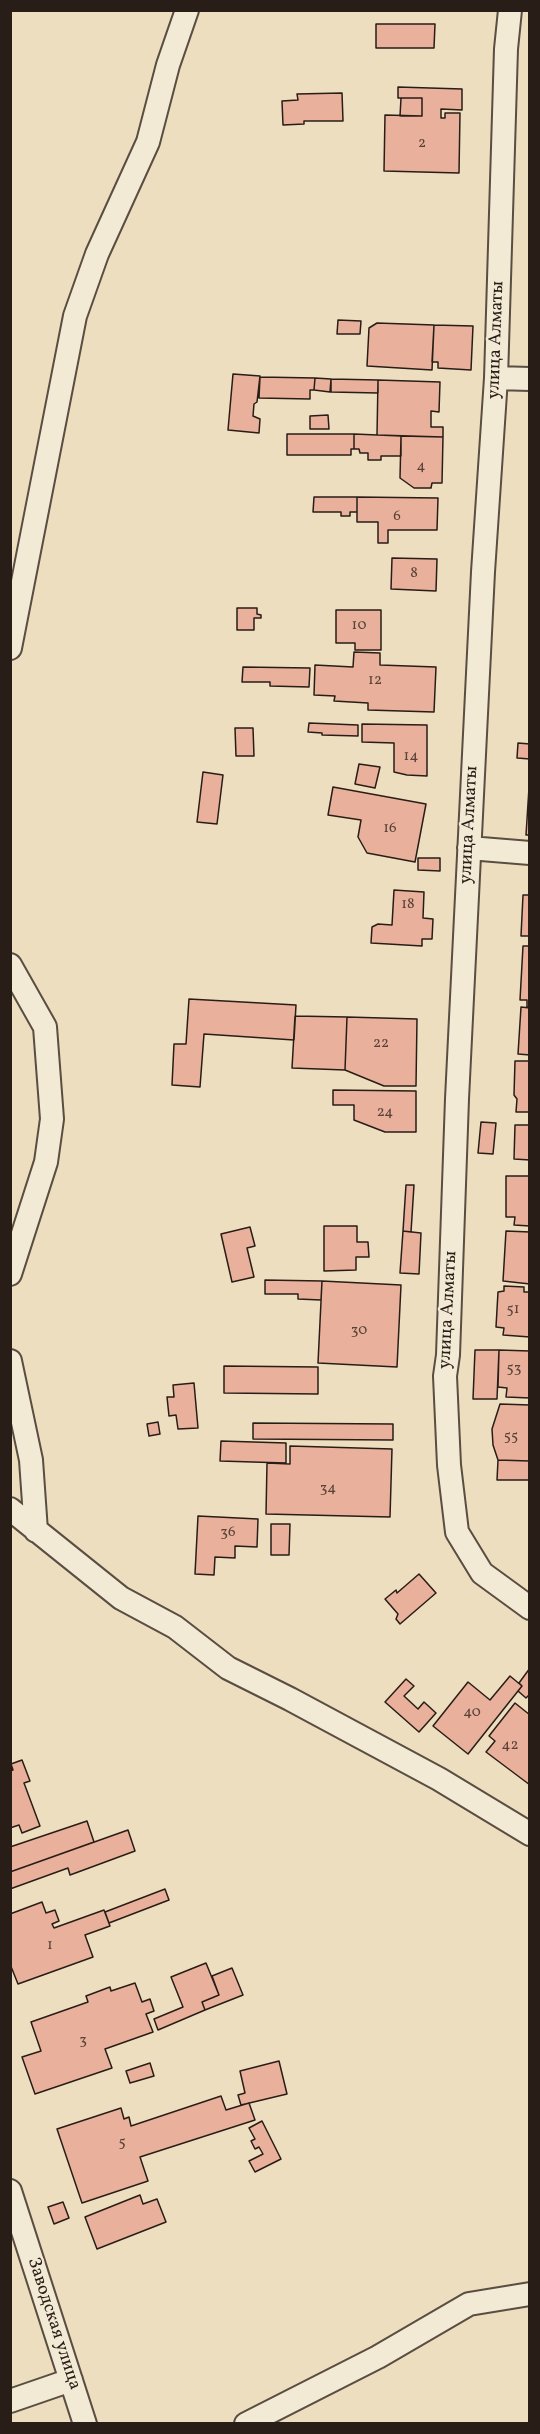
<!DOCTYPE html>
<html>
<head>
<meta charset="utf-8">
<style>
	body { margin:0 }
	#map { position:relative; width:540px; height:2434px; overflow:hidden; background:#eddebf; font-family:Vollkorn,serif }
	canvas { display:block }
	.frame { position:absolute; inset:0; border:12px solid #291d17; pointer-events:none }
</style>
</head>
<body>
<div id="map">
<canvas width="540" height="2434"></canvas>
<div class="frame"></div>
</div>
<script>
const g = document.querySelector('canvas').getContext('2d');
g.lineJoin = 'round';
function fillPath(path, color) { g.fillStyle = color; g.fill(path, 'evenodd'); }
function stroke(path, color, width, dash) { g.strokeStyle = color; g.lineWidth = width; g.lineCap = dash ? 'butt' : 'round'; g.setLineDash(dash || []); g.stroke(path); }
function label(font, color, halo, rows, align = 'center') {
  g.font = font + ' Vollkorn,serif'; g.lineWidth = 4.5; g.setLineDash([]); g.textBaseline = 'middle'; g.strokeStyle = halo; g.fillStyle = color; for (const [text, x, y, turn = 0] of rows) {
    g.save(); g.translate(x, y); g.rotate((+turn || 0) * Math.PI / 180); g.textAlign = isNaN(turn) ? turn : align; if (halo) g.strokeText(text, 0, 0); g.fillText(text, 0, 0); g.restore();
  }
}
const building = new Path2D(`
	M 376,24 L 435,24 L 434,48 L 376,48 Z
	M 398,87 L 462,89 L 462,110 L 441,109 L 441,118 L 445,118 L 445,113 L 460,113 L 459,173 L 384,171 L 385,115 L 422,116 L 422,98 L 398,98 Z
	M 342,93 L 343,121 L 304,121 L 304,124 L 283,125 L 282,101 L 298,100 L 297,94 Z
	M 401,98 L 422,98 L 422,116 L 400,116 Z
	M 338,320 L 361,321 L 360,334 L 337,334 Z
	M 377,323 L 434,325 L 432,370 L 367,366 L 369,328 Z
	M 434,325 L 473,326 L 471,370 L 438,368 L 438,362 L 432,362 Z
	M 233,374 L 260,376 L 257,402 L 254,404 L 253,416 L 260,419 L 259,433 L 228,430 Z
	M 260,377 L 315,378 L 314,390 L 310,390 L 310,399 L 259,398 Z
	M 315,378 L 331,379 L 330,392 L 314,390 Z
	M 331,379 L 378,380 L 378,393 L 331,392 Z
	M 378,380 L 440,382 L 439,412 L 431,411 L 431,427 L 443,427 L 443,437 L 377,435 Z
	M 328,415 L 329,429 L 310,429 L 310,416 Z
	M 287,434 L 354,434 L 354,449 L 351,449 L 351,455 L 287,455 Z
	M 354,434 L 401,436 L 401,456 L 381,456 L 381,460 L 368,460 L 368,453 L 360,453 L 359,449 L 354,449 Z
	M 401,436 L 443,437 L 442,483 L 432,483 L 431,488 L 414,488 L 400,478 Z
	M 314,497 L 357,497 L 357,512 L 350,512 L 350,516 L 341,516 L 341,512 L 313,512 Z
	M 357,497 L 438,498 L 437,530 L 388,530 L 388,543 L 378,543 L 378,522 L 357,522 Z
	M 392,558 L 437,559 L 436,591 L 391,589 Z
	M 237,608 L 257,608 L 257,614 L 261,615 L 261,618 L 254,618 L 254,630 L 237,630 Z
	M 336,610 L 381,610 L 381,650 L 355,650 L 355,643 L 336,643 Z
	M 354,652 L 380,653 L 380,665 L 436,667 L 434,712 L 368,710 L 368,703 L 334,701 L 335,696 L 314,695 L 315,665 L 353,667 Z
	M 243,667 L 310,668 L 309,687 L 270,686 L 270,682 L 242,682 Z
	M 309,723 L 358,725 L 358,736 L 322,735 L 322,733 L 308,732 Z
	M 362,724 L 427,725 L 427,776 L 407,775 L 394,772 L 394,743 L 362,742 Z
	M 235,728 L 253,728 L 254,756 L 236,756 Z
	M 518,743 L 530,744 L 530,759 L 517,758 Z
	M 359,764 L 380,767 L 375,788 L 355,784 Z
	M 203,772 L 223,775 L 217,824 L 197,822 Z
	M 530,772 L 530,835 L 526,835 Z
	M 333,787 L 426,804 L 415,862 L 367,853 L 358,837 L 361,820 L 328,815 Z
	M 418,858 L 440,858 L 440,871 L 418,870 Z
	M 394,890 L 424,892 L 423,918 L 433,919 L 432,939 L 422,939 L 422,946 L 371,943 L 372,927 L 378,924 L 392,925 Z
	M 523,895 L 530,895 L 530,936 L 521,936 Z
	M 523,946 L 530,946 L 530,1008 L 527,1007 L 527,1000 L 520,1000 Z
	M 189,999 L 296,1005 L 294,1040 L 204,1034 L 200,1087 L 172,1085 L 174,1044 L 186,1044 Z
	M 521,1007 L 530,1008 L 530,1055 L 518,1054 Z
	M 295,1016 L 347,1017 L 345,1070 L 292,1068 Z
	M 347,1017 L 417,1019 L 416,1086 L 384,1086 L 345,1070 Z
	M 515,1061 L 530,1061 L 530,1112 L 516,1112 L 517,1099 L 514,1095 Z
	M 333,1090 L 416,1091 L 416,1132 L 385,1132 L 354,1120 L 354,1105 L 333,1105 Z
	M 481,1122 L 496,1123 L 493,1154 L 478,1153 Z
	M 515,1125 L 530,1125 L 530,1160 L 514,1159 Z
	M 506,1176 L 530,1176 L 530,1226 L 514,1225 L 515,1217 L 506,1217 Z
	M 406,1185 L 414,1185 L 411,1232 L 403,1231 Z
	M 324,1226 L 357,1226 L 357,1242 L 368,1242 L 369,1257 L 356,1257 L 356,1270 L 324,1271 Z
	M 250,1227 L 255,1246 L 247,1248 L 254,1277 L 232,1282 L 221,1234 Z
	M 403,1231 L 421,1233 L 419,1274 L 400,1273 Z
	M 506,1231 L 530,1232 L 530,1284 L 503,1281 Z
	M 265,1280 L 322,1281 L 321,1300 L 298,1299 L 298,1294 L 265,1294 Z
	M 322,1281 L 401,1285 L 397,1367 L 318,1363 Z
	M 504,1286 L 524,1287 L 524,1292 L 530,1292 L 530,1337 L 503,1335 L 504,1328 L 496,1327 L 498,1292 L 504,1291 Z
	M 475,1350 L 499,1350 L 497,1399 L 473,1399 Z
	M 499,1350 L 530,1351 L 530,1398 L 506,1397 L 507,1388 L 498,1387 Z
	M 224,1366 L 318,1367 L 318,1394 L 224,1393 Z
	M 194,1383 L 198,1428 L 178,1429 L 176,1415 L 169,1416 L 167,1397 L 174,1397 L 173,1385 Z
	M 500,1404 L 530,1405 L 530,1461 L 498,1460 L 493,1445 L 492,1429 Z
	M 158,1422 L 160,1434 L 149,1436 L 147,1424 Z
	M 253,1423 L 393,1424 L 393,1440 L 253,1439 Z
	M 221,1441 L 286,1443 L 286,1463 L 220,1461 Z
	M 290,1446 L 392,1449 L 390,1517 L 266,1514 L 267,1463 L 290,1464 Z
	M 498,1460 L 530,1461 L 530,1480 L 497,1480 Z
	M 198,1516 L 258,1519 L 257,1547 L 235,1546 L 235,1558 L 215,1557 L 214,1575 L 195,1574 Z
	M 271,1524 L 290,1524 L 289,1555 L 271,1555 Z
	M 419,1574 L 436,1593 L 400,1624 L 396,1619 L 398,1614 L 385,1599 L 396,1590 L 397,1593 Z
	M 530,1668 L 530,1694 L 526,1698 L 518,1691 L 522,1686 L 519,1683 Z
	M 510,1676 L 522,1686 L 468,1754 L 433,1726 L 468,1682 L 490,1700 Z
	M 406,1679 L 414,1686 L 404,1696 L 418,1709 L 424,1702 L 436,1713 L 419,1732 L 385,1702 Z
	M 515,1703 L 530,1715 L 530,1785 L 486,1752 L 495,1741 L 489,1736 Z
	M 22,1760 L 30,1781 L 24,1783 L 40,1826 L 22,1833 L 19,1825 L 10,1828 L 10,1771 L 13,1770 L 11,1764 Z
	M 87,1821 L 94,1842 L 10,1872 L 10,1847 Z
	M 128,1830 L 135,1851 L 70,1875 L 68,1868 L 10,1889 L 10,1872 Z
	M 165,1889 L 169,1900 L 109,1923 L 105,1912 Z
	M 42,1902 L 46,1913 L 55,1910 L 59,1921 L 52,1924 L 54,1928 L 104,1910 L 110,1926 L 85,1935 L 93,1957 L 18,1984 L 10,1964 L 10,1914 Z
	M 206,1963 L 219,1995 L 202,2002 L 205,2010 L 158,2030 L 154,2019 L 183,2007 L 171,1977 Z
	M 232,1968 L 243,1995 L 205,2010 L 202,2002 L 219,1995 L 212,1976 Z
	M 135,1983 L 142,2002 L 150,1999 L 154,2011 L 146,2014 L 153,2032 L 105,2049 L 112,2068 L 35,2094 L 22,2057 L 41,2051 L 31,2022 L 88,2002 L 86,1996 L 110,1987 L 111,1991 Z
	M 279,2061 L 287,2094 L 241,2105 L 238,2095 L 245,2093 L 240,2071 Z
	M 150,2063 L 154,2076 L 130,2083 L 126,2071 Z
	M 221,2096 L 226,2110 L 249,2103 L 255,2120 L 140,2157 L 148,2181 L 82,2203 L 57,2129 L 121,2108 L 124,2119 L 129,2117 L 131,2126 Z
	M 262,2121 L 281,2159 L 255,2172 L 249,2161 L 263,2154 L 259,2147 L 255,2149 L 251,2141 L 255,2139 L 249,2128 Z
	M 140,2195 L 143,2204 L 157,2199 L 166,2222 L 97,2249 L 85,2217 Z
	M 63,2202 L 69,2218 L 54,2224 L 48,2207 Z`);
fillPath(building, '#e9b09b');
stroke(building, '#291d17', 1.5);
const minor = new Path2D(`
	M 510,10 L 506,49 L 496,378 L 483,572 L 457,1099 L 448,1355 L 445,1376 L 449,1465 L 457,1532 L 482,1573 L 530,1608
	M 496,378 L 530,379
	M 10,648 L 75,316 L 97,254 L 148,142 L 168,65 L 187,10
	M 469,848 L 530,853
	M 10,965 L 45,1027 L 52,1119 L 46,1162 L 10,1274
	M 10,1361 L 31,1460 L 36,1531
	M 10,1509 L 121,1598 L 175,1627 L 228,1668 L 290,1699 L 439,1779 L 530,1834
	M 10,2191 L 85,2424
	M 10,2401 L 71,2380
	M 246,2424 L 378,2357 L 469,2304 L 530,2294`);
stroke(minor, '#5a4d41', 26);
stroke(minor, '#f3ead5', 22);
label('15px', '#594238', null, [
	["2",422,144],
	["4",421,467],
	["6",397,517],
	["8",414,574],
	["10",359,626],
	["12",375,681],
	["14",411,757],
	["16",390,829],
	["18",408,905],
	["22",381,1044],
	["24",385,1113],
	["51",513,1310],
	["30",359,1331],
	["53",514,1369],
	["55",511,1437],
	["34",328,1489],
	["36",228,1533],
	["40",472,1713],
	["42",510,1746],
	["1",50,1946],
	["3",83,2041],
	["5",122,2143]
]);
label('18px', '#291d17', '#f3ead5', [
	["улица Алматы",497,340,-88],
	["улица Алматы",470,825,-87],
	["улица Алматы",449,1310,-87],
	["Заводская улица",53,2324,72]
]);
</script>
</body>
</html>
